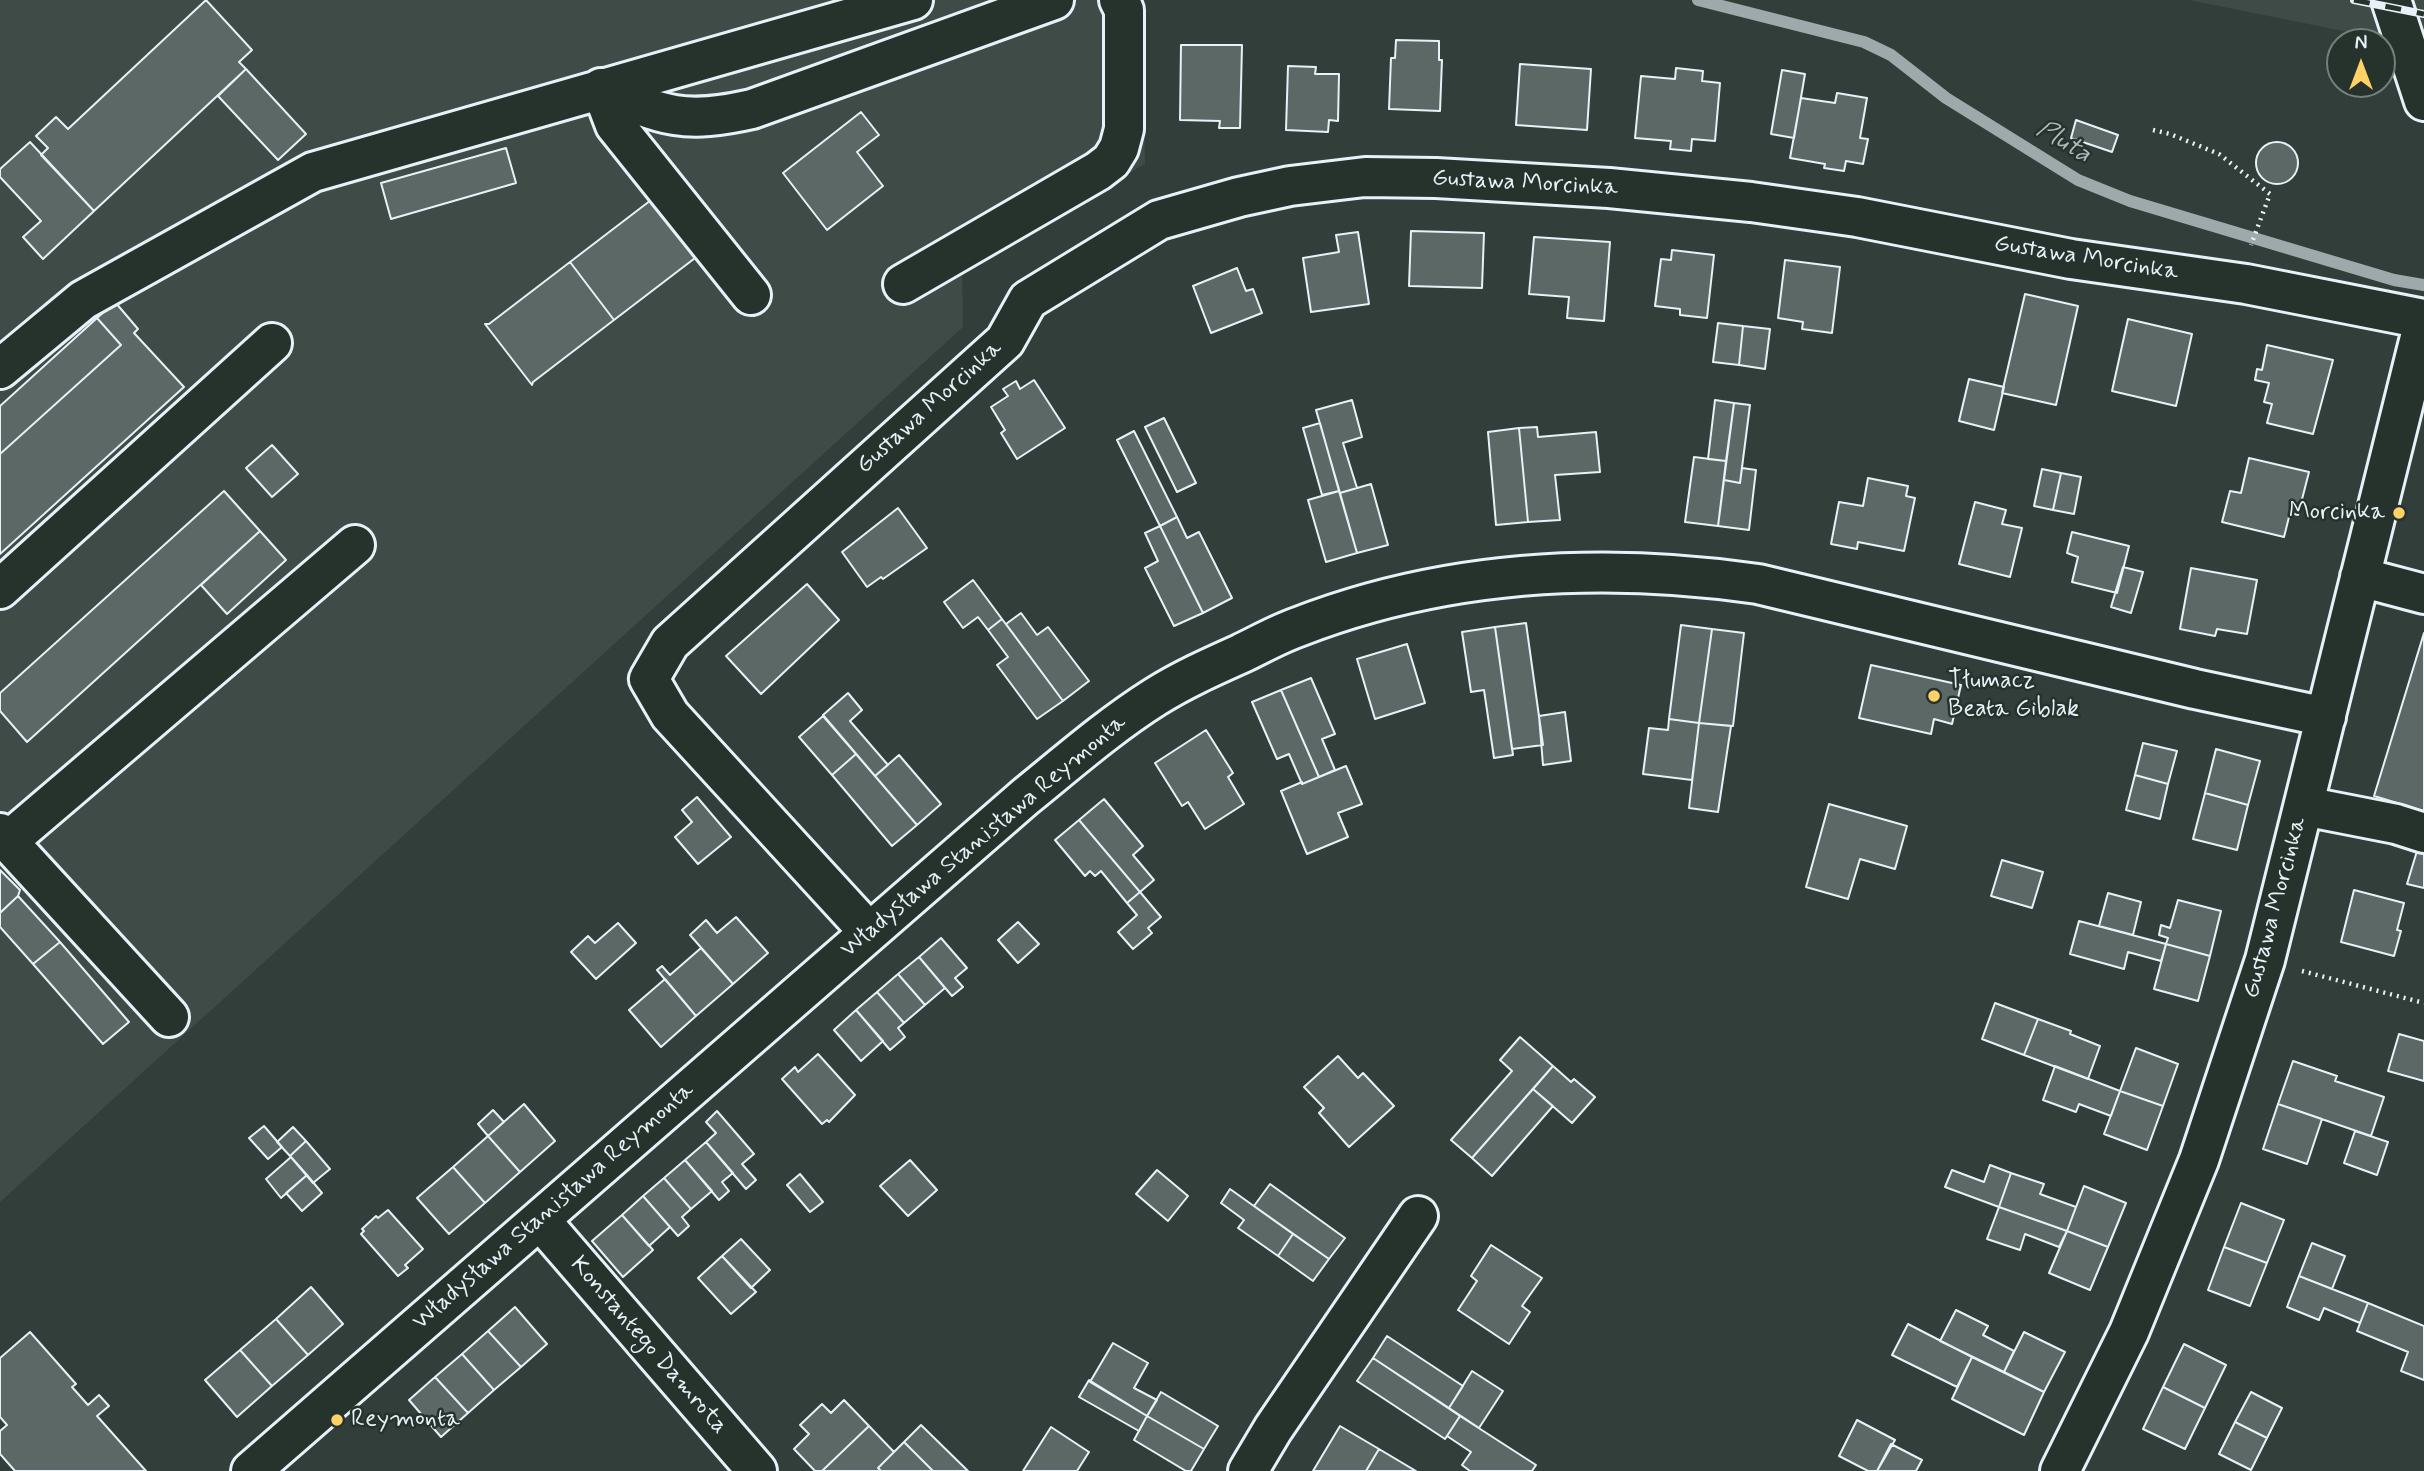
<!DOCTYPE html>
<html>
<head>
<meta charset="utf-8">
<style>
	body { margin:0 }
	#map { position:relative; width:2424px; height:1471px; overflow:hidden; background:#323e39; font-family:Mynerve,sans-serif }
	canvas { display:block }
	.north { position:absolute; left:2326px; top:28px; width:70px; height:70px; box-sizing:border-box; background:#26332d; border:2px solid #747f7e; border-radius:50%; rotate:0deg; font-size:19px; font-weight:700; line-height:28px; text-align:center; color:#e8f1f8 }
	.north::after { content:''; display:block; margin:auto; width:24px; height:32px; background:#ffd166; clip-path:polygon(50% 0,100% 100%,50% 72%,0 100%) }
</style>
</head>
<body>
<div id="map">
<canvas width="2424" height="1471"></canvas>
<div class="north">N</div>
</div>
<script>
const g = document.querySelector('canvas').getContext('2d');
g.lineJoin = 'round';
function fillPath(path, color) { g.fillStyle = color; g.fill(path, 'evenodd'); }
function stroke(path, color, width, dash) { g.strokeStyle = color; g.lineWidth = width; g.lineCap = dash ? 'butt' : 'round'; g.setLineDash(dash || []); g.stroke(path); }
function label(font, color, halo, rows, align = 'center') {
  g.font = font + ' Mynerve,sans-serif'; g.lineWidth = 5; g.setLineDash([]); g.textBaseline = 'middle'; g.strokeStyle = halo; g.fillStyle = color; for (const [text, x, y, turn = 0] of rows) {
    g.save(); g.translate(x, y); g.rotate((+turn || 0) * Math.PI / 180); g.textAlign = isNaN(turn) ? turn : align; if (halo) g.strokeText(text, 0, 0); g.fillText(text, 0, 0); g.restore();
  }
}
fillPath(new Path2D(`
	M 0,0 L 1142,0 L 1145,164 L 962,268 L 963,327 L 0,1202 Z
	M 2189,0 L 2424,0 L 2424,48 L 2348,32 Z`), '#3f4b46');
stroke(new Path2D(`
	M 1698,0 L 1864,42 L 1891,55 L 1946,98 L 2078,180 L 2130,201 L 2394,280 L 2424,285`), '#9ea9ab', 12);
const building = new Path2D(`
	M 206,0 L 252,50 L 239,62 L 246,69 L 94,211 L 41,155 L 48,148 L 36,136 L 56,117 L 68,129 Z
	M 1396,40 L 1439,41 L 1439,60 L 1442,60 L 1440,111 L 1389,109 L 1391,58 L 1395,58 Z
	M 1181,45 L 1242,45 L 1240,128 L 1219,128 L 1220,121 L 1180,120 Z
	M 1520,64 L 1591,69 L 1587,130 L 1516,125 Z
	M 1288,66 L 1316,67 L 1315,74 L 1339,74 L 1338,121 L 1329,120 L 1328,132 L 1286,130 Z
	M 1676,68 L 1703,71 L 1702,81 L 1720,83 L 1715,141 L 1692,139 L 1691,151 L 1670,149 L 1671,141 L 1635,138 L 1641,76 L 1675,79 Z
	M 246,69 L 306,134 L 278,160 L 218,96 Z
	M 1782,70 L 1805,74 L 1794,138 L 1771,134 Z
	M 1837,93 L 1867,98 L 1860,138 L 1868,139 L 1863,164 L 1846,161 L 1844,171 L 1824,168 L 1825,164 L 1790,158 L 1801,98 L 1835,103 Z
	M 861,112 L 879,135 L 857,152 L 883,186 L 827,230 L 783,173 Z
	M 2076,120 L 2118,135 L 2112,152 L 2071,138 Z
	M 30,142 L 94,211 L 43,259 L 23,237 L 41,221 L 0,177 L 0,169 Z
	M2256 163a21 21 0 1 1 42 0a21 21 0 1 1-42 0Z
	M 506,148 L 516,183 L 391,219 L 381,183 Z
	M 655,197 L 699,255 L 614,320 L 570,262 Z
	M 1411,231 L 1484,233 L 1482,288 L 1409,286 Z
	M 1358,232 L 1369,304 L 1311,312 L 1303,258 L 1339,252 L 1336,235 Z
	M 1534,237 L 1610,242 L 1604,321 L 1567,318 L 1569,297 L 1529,294 Z
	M 1672,250 L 1714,255 L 1707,318 L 1680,315 L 1680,309 L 1655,306 L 1661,259 L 1671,260 Z
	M 1785,260 L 1840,267 L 1832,333 L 1802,329 L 1803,322 L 1778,318 Z
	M 570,262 L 614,320 L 533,382 L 532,385 L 485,324 L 489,324 Z
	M 1237,268 L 1246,291 L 1253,289 L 1262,313 L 1211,333 L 1193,286 Z
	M 2025,294 L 2078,306 L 2056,405 L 2002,393 Z
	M 115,302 L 138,329 L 134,333 L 184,387 L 0,554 L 0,454 L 121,345 L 97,318 Z
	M 97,318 L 121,345 L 0,454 L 0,406 Z
	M 2128,319 L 2192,334 L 2176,406 L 2112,391 Z
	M 1718,323 L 1743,326 L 1739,365 L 1713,362 Z
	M 1743,326 L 1770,329 L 1765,369 L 1739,365 Z
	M 2267,345 L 2333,360 L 2313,434 L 2267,423 L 2272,404 L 2264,402 L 2269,383 L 2255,380 L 2257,369 L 2262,370 Z
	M 1969,379 L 2004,387 L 1994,430 L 1959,421 Z
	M 1034,380 L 1065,428 L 1017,459 L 1001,433 L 1005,430 L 991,407 L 1008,396 L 1003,389 L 1016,381 L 1020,389 Z
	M 1352,400 L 1362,437 L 1343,443 L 1357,488 L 1340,493 L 1316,410 Z
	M 1715,400 L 1734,403 L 1726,461 L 1708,459 Z
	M 1734,403 L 1750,405 L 1740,483 L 1724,480 Z
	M 1164,418 L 1196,483 L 1177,492 L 1145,427 Z
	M 1320,423 L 1339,491 L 1322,495 L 1303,428 Z
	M 1537,427 L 1538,437 L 1596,432 L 1600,472 L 1555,475 L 1560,520 L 1528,522 L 1519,428 Z
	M 1519,428 L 1528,522 L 1496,525 L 1488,432 Z
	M 1134,431 L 1177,517 L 1160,526 L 1117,440 Z
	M 272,445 L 298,474 L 272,497 L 246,468 Z
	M 1694,457 L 1726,461 L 1718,526 L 1685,522 Z
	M 2249,458 L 2309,472 L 2298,515 L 2290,513 L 2284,537 L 2222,522 L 2230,491 L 2241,493 Z
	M 1742,468 L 1756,470 L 1749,530 L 1718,526 L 1724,480 L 1740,483 Z
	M 2042,469 L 2061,473 L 2053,510 L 2034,506 Z
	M 2061,473 L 2081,477 L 2074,514 L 2053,510 Z
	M 1868,478 L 1908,486 L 1906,496 L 1915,498 L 1904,551 L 1858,542 L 1857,549 L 1831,544 L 1839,502 L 1863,506 Z
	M 1371,484 L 1388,545 L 1357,553 L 1340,493 Z
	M 224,491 L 260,531 L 27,742 L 0,711 L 0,693 Z
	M 1339,491 L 1357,553 L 1326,562 L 1308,500 Z
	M 1975,502 L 2006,510 L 2002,524 L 2022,528 L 2010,577 L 1959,564 Z
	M 898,508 L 927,548 L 883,579 L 881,577 L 867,587 L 842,552 Z
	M 1177,517 L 1187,538 L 1199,532 L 1232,598 L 1203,613 L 1160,526 Z
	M 1160,526 L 1203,613 L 1174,626 L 1145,568 L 1158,561 L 1145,533 Z
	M 260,531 L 286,560 L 227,614 L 201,585 Z
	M 2072,532 L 2129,546 L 2117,593 L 2072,582 L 2078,557 L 2067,553 Z
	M 2123,567 L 2143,572 L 2131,613 L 2111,607 Z
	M 2191,568 L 2257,580 L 2247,634 L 2217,629 L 2215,636 L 2180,629 Z
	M 973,580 L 1002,619 L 988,630 L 978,617 L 963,628 L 944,602 Z
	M 807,584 L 839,620 L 761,694 L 726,656 Z
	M 1021,613 L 1037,635 L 1048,627 L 1089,681 L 1063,701 L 1006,624 Z
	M 1002,619 L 1063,701 L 1037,719 L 997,665 L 1008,657 L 988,630 Z
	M 1526,623 L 1543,745 L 1512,749 L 1495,627 Z
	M 1681,625 L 1712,629 L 1699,723 L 1669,719 Z
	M 1495,627 L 1513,755 L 1494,758 L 1484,690 L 1471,692 L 1462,632 Z
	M 1712,629 L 1744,633 L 1733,726 L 1699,723 Z
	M 2424,633 L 2424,811 L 2374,796 Z
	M 1407,644 L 1425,703 L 1375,719 L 1357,659 Z
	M 1871,665 L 1961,685 L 1952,724 L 1934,719 L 1931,734 L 1859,718 Z
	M 1311,678 L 1335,734 L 1322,739 L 1335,770 L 1319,777 L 1281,690 Z
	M 1281,690 L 1319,777 L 1302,784 L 1289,754 L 1277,759 L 1252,702 Z
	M 848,693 L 862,710 L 850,721 L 888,765 L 875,776 L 823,715 Z
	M 1565,712 L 1571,761 L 1543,765 L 1539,716 Z
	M 823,716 L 856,754 L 832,775 L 799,737 Z
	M 1669,719 L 1699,723 L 1692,780 L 1643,774 L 1649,728 L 1668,730 Z
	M 1699,723 L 1731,726 L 1718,812 L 1689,808 Z
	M 1206,730 L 1233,773 L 1228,777 L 1244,804 L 1205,829 L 1188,802 L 1182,806 L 1155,763 Z
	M 2143,743 L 2177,751 L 2168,784 L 2135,775 Z
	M 2216,749 L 2260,761 L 2248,805 L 2205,793 Z
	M 856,754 L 917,825 L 892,846 L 832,775 Z
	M 899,755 L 941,804 L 917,825 L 875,776 Z
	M 1346,766 L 1362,804 L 1338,813 L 1348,837 L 1307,854 L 1281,791 L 1302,782 L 1302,784 Z
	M 2135,775 L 2168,784 L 2160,819 L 2126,810 Z
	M 2205,793 L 2248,805 L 2237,850 L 2193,839 Z
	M 697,797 L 731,837 L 698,864 L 675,837 L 692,822 L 682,810 Z
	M 1104,799 L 1143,846 L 1133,855 L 1154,880 L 1140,892 L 1079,820 Z
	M 1829,804 L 1907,826 L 1895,869 L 1860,859 L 1848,899 L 1806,887 Z
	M 1079,820 L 1140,892 L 1127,903 L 1101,871 L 1095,876 L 1090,871 L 1085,876 L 1055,840 Z
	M 2417,851 L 2424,854 L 2424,888 L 2407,884 Z
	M 2002,860 L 2043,872 L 2032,908 L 1991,896 Z
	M 0,870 L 20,890 L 18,896 L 0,913 Z
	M 2354,890 L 2404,903 L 2397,930 L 2401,931 L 2394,956 L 2341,942 Z
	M 1140,892 L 1161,917 L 1148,928 L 1152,933 L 1133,949 L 1118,932 L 1137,915 L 1127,903 Z
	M 2108,893 L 2141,902 L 2133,935 L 2099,926 Z
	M 18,896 L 60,942 L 33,964 L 0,927 L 0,913 Z
	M 2178,900 L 2221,911 L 2210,956 L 2166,944 L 2168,938 L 2159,935 L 2161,925 L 2170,928 Z
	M 736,917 L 768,953 L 733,984 L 690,935 L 706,920 L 717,933 Z
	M 2079,921 L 2166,944 L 2161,961 L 2128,952 L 2124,969 L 2070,954 Z
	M 1018,922 L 1039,944 L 1018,963 L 998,940 Z
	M 618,923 L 636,943 L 596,979 L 571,952 L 588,936 L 595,943 Z
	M 941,938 L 967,968 L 955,978 L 963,987 L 952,996 L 919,957 Z
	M 60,942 L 129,1022 L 103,1044 L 33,964 Z
	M 2166,944 L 2210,956 L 2198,1001 L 2154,989 Z
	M 701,948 L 733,984 L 696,1016 L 657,970 L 662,966 L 670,975 Z
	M 919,957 L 945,988 L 925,1005 L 898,974 Z
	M 898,974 L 925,1005 L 904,1023 L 877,992 Z
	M 665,979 L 696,1016 L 661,1047 L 629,1010 Z
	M 877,992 L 904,1023 L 898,1028 L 905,1037 L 890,1050 L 856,1010 Z
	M 1995,1003 L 2038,1019 L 2024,1055 L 1982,1039 Z
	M 856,1010 L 883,1041 L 861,1061 L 834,1030 Z
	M 2038,1019 L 2071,1031 L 2070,1034 L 2100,1046 L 2088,1079 L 2024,1055 Z
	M 2399,1034 L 2424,1041 L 2424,1081 L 2388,1071 Z
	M 1520,1037 L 1553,1066 L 1472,1158 L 1451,1140 L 1512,1071 L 1500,1060 Z
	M 2136,1048 L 2178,1064 L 2163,1106 L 2120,1091 Z
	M 818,1054 L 855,1095 L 829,1122 L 827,1120 L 822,1124 L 782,1079 L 795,1067 L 798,1072 Z
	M 1338,1056 L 1358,1078 L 1363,1073 L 1394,1106 L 1349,1147 L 1319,1113 L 1324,1108 L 1304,1087 Z
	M 2293,1061 L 2337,1076 L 2335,1081 L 2384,1097 L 2371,1136 L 2278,1104 Z
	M 1553,1066 L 1571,1082 L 1574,1079 L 1595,1097 L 1572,1123 L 1533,1089 Z
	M 2055,1066 L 2120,1091 L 2111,1116 L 2079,1104 L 2076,1112 L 2043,1100 Z
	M 1533,1089 L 1553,1106 L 1492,1176 L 1472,1158 Z
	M 2120,1091 L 2163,1106 L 2147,1150 L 2104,1134 Z
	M 524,1104 L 555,1141 L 520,1172 L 488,1136 Z
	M 2278,1104 L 2322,1119 L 2307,1164 L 2263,1149 Z
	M 493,1110 L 504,1122 L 488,1136 L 478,1124 Z
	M 717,1111 L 754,1154 L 742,1164 L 756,1180 L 746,1189 L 706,1142 L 716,1133 L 706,1122 Z
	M 264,1126 L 282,1147 L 268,1159 L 249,1138 Z
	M 293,1127 L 306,1141 L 290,1156 L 277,1142 Z
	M 2355,1131 L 2388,1142 L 2377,1175 L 2344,1163 Z
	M 488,1136 L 520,1172 L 485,1203 L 453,1167 Z
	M 306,1141 L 330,1169 L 313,1183 L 290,1156 Z
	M 706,1142 L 733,1173 L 722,1182 L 729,1191 L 719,1200 L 685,1160 Z
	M 291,1157 L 307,1175 L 281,1198 L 266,1179 Z
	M 685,1160 L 712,1191 L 691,1209 L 664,1178 Z
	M 910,1160 L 937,1190 L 908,1216 L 880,1186 Z
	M 1990,1165 L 2011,1173 L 1999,1207 L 1945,1187 L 1952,1170 L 1984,1182 Z
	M 453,1167 L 485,1203 L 449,1234 L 417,1198 Z
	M 1157,1170 L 1188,1196 L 1168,1221 L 1136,1194 Z
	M 2011,1173 L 2044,1184 L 2040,1194 L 2076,1207 L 2067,1231 L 1999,1207 Z
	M 800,1174 L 823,1202 L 810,1212 L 787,1185 Z
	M 307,1175 L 322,1193 L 302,1211 L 286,1193 Z
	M 664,1178 L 691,1209 L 682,1217 L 689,1226 L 678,1236 L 643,1196 Z
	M 1270,1184 L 1345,1238 L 1329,1259 L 1254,1206 Z
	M 2084,1186 L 2126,1203 L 2108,1247 L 2067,1231 Z
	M 1230,1189 L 1293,1234 L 1278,1256 L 1238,1228 L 1244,1220 L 1221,1203 Z
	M 643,1196 L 670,1227 L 649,1246 L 622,1215 Z
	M 2241,1203 L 2284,1220 L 2267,1263 L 2224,1247 Z
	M 1999,1207 L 2067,1231 L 2059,1247 L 2025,1234 L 2020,1250 L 1987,1239 Z
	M 388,1210 L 423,1249 L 405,1265 L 408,1268 L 398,1276 L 361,1234 L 364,1231 L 362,1229 L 376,1216 L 378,1218 Z
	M 622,1215 L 653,1250 L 623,1277 L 592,1241 Z
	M 2067,1231 L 2108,1247 L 2090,1290 L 2049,1273 Z
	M 1293,1234 L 1329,1259 L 1313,1281 L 1278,1256 Z
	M 741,1239 L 770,1270 L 751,1288 L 722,1256 Z
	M 2312,1243 L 2345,1256 L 2332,1289 L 2299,1276 Z
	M 1491,1245 L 1542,1278 L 1522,1306 L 1530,1312 L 1509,1344 L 1458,1310 L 1477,1281 L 1471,1276 Z
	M 2224,1247 L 2267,1263 L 2250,1306 L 2208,1290 Z
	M 722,1256 L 756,1292 L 731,1314 L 698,1278 Z
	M 2299,1276 L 2368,1303 L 2360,1323 L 2324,1308 L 2319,1320 L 2287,1307 Z
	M 311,1287 L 343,1324 L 308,1355 L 276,1319 Z
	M 2368,1303 L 2424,1326 L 2424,1380 L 2401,1371 L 2408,1352 L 2357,1331 Z
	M 515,1307 L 547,1344 L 521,1367 L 488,1331 Z
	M 1956,1310 L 1988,1326 L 1983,1335 L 2014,1351 L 2004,1372 L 1940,1341 Z
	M 276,1319 L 308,1355 L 272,1386 L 240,1350 Z
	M 1908,1324 L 1972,1357 L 1957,1387 L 1892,1355 Z
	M 488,1331 L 521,1367 L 494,1390 L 462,1354 Z
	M 30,1332 L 76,1384 L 72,1387 L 88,1405 L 99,1395 L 109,1406 L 97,1416 L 146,1471 L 15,1471 L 0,1454 L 0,1431 L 7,1425 L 0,1417 L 0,1358 Z
	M 2024,1332 L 2065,1352 L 2044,1392 L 2004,1372 Z
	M 1387,1336 L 1463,1386 L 1449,1408 L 1373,1358 Z
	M 1113,1343 L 1148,1363 L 1134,1388 L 1157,1400 L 1147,1416 L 1090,1382 Z
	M 2184,1344 L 2226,1365 L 2205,1408 L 2163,1387 Z
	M 240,1350 L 272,1386 L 237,1417 L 205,1380 Z
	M 462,1354 L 494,1390 L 468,1413 L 435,1377 Z
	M 1972,1357 L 2044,1392 L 2024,1435 L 1952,1399 Z
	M 1373,1358 L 1460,1416 L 1445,1439 L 1357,1381 Z
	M 1472,1371 L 1503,1391 L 1479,1428 L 1449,1408 Z
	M 435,1377 L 468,1413 L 441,1437 L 409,1400 Z
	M 1089,1380 L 1147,1416 L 1139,1431 L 1079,1397 Z
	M 2163,1387 L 2205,1408 L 2185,1449 L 2143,1429 Z
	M 1161,1392 L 1218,1426 L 1204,1449 L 1147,1416 Z
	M 2251,1392 L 2282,1408 L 2267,1438 L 2235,1422 Z
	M 844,1400 L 869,1426 L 822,1471 L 815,1471 L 794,1449 L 809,1434 L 800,1425 L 822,1404 L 831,1413 Z
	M 1147,1416 L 1204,1449 L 1191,1471 L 1186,1471 L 1134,1440 Z
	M 1460,1416 L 1536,1465 L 1532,1471 L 1470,1471 L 1462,1465 L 1471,1452 L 1447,1436 Z
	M 1857,1420 L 1895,1440 L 1877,1471 L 1868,1471 L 1839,1456 Z
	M 2235,1422 L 2267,1438 L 2251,1470 L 2219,1454 Z
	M 921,1425 L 968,1471 L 933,1471 L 904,1442 Z
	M 869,1426 L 894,1452 L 878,1468 L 881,1471 L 822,1471 Z
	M 1340,1426 L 1379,1449 L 1366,1471 L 1313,1471 Z
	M 1051,1427 L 1089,1452 L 1077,1471 L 1023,1471 Z
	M 904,1442 L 933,1471 L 881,1471 L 878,1468 Z
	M 1891,1444 L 1922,1460 L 1916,1471 L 1877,1471 Z
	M 1379,1449 L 1416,1471 L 1366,1471 Z`);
fillPath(building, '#5c6865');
stroke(building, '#e8f1f8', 2);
const minor = new Path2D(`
	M 2391,0 L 2424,101
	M 601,88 C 663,117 685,124 752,109 L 1054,0
	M 601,88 L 615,125 L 751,295
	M 903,284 L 1098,171 L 1111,161 L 1119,148 L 1124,129 L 1124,10 L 1119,0
	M 0,369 L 83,300 L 313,172 L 913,0
	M 2360,577 L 2424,594
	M 0,589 L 272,343
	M 2304,806 L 2396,824 L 2424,833
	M 0,833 L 169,1017
	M 7,842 L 355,545
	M 869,932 L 670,715 L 649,679 L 670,643 L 1005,341 L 1028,300 L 1159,220 L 1239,197 L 1290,186 L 1365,177 L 1436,178 L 1609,188 L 1751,202 L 1857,217 L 2071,259 L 2246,284 L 2424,319
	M 540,1220 L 757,1471
	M 251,1471 L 1025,797 C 1067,763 1109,726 1155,697 C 1182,680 1211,667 1240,654 C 1259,645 1278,634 1298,627 C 1445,570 1604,562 1758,584 L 2195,689 L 2326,717
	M 1248,1471 L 1273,1429 L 1418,1216
	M 2060,1471 L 2129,1332 L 2199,1160 L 2265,960 L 2424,321`);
stroke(minor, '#e8f1f8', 44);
stroke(new Path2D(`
	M 2153,130 L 2170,134 L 2219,154 L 2270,194 L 2251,245
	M 2302,971 L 2424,1003`), '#e8f1f8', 4.5, [2, 5]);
stroke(minor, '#26332d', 38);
const rail = new Path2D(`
	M 2354,0 L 2424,14`);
stroke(rail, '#e8f1f8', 8);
stroke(rail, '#26332d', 5, [16]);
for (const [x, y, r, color] of [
	[2399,513,7,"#ffd166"],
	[1934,696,7,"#ffd166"],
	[337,1420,7,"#ffd166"]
]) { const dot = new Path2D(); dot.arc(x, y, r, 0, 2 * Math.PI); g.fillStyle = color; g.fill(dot); stroke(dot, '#26332d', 2.5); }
label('24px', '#e8f1f8', '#26332d', [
	["Gustawa Morcinka",1525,184,3],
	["Gustawa Morcinka",2086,259,9],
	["Gustawa Morcinka",930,408,-42],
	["Władysława Stanisława Reymonta",984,837,-40],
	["Gustawa Morcinka",2276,908,-75],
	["Władysława Stanisława Reymonta",554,1207,-41],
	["Konstantego Damrota",648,1346,49]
]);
label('24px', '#e8f1f8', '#26332d', [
	["Morcinka",2385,513,"right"],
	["Tłumacz",1948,682],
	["Beata Giblak",1948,710],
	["Reymonta",351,1420]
], 'left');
label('italic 26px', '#b1bbbe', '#26332d', [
	["Pluta",2063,143,31]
]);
</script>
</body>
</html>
